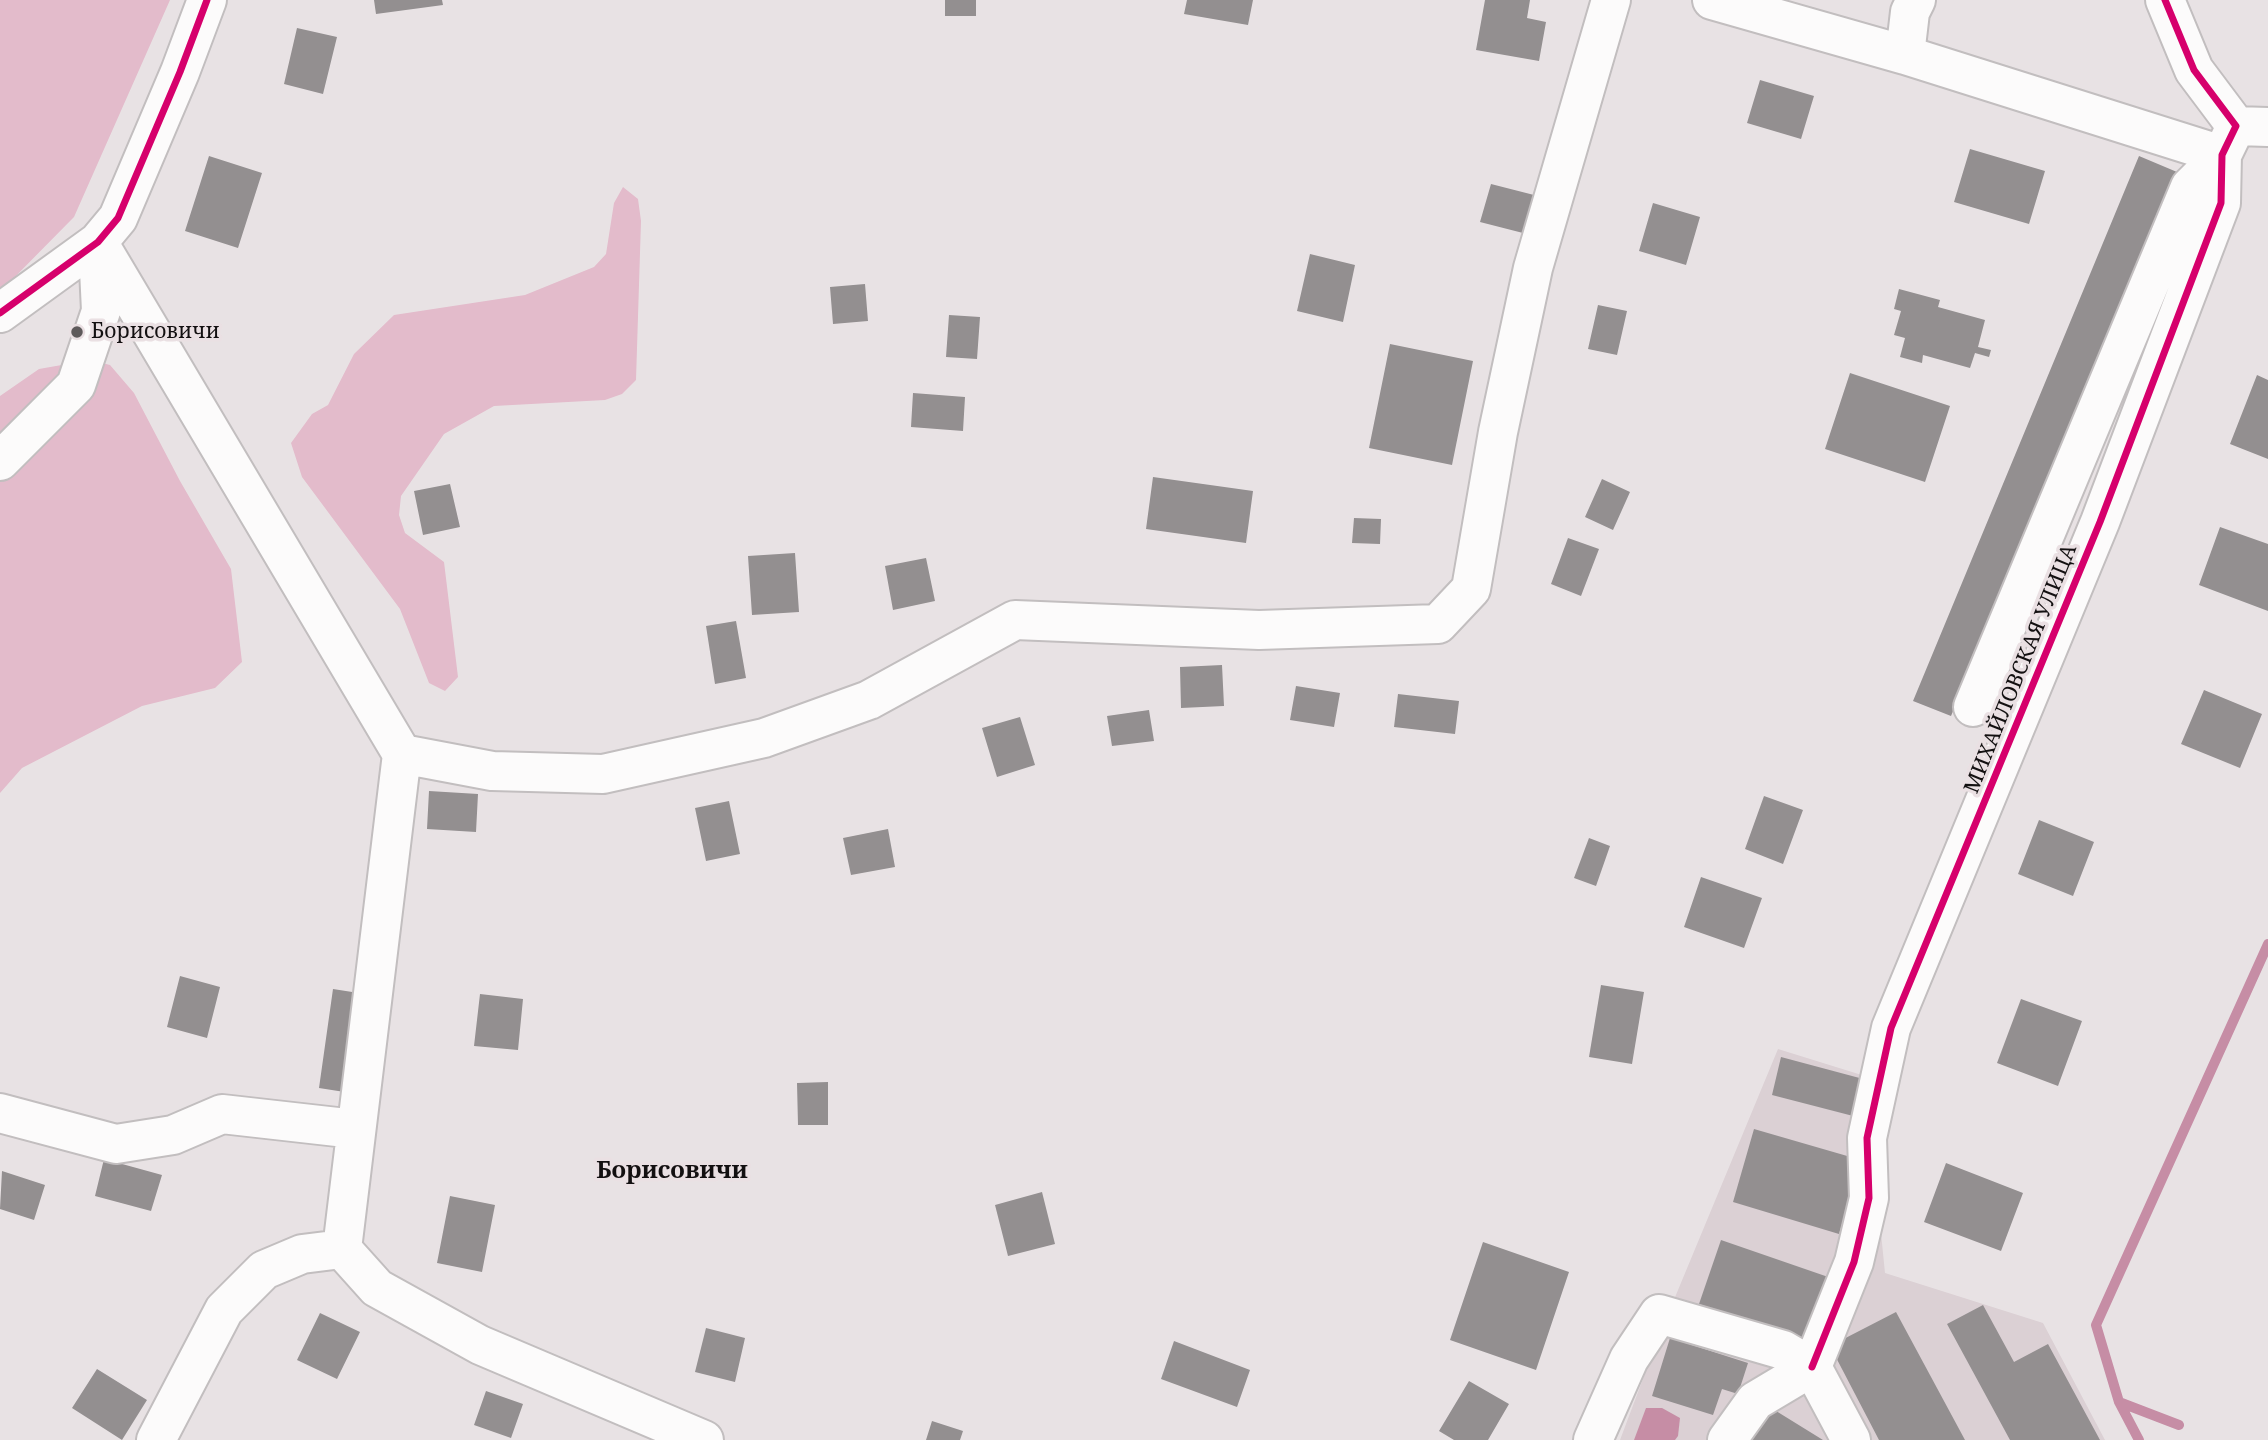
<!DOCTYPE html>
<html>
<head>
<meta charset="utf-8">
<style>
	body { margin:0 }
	canvas { display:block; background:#e8e2e4 }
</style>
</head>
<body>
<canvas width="2268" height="1440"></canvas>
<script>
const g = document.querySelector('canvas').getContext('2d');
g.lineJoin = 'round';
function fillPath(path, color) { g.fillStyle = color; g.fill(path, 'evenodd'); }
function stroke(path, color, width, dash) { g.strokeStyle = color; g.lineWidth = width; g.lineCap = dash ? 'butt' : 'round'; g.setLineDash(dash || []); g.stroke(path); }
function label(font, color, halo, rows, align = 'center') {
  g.font = font + ' "Noto Serif",serif'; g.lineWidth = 7; g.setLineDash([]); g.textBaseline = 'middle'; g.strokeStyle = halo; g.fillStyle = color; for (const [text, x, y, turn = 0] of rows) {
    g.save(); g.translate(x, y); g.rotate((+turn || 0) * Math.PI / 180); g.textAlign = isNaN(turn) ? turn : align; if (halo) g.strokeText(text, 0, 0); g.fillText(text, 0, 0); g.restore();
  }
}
fillPath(new Path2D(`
	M 1778,1049 L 1881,1081 L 1871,1133 L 1885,1273 L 2043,1323 L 2105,1440 L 1620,1440 L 1661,1331 Z`), '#dbd0d4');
fillPath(new Path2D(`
	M 0,0 L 170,0 L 74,217 L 0,292 Z
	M 623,187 L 638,199 L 641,221 L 636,380 L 622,394 L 605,400 L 494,406 L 444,434 L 401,496 L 399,515 L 405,533 L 444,562 L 458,677 L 445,691 L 429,683 L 400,609 L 302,477 L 291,443 L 312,414 L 328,405 L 354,354 L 394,315 L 525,295 L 594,267 L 606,254 L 614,203 Z
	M 90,360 L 110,365 L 134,393 L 180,481 L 231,569 L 242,662 L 215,688 L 142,706 L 22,768 L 0,793 L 0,396 L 39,369 Z`), '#e3bbcb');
fillPath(new Path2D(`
	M 1646,1408 L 1662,1408 L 1680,1418 L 1678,1436 L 1675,1440 L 1634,1440 Z`), '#c68da5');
stroke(new Path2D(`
	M 2119,1402 L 2179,1425
	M 2139,1440 L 2119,1402 L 2096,1325 L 2268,944`), '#c68da5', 10);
fillPath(new Path2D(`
	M 374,0 L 442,0 L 443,5 L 376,14 Z
	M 945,0 L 976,0 L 976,16 L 945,16 Z
	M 1187,0 L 1253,0 L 1248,25 L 1184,14 Z
	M 1485,0 L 1530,0 L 1527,18 L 1546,22 L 1539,61 L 1476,50 Z
	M 297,28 L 337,37 L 323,94 L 284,84 Z
	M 1760,80 L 1814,96 L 1801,139 L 1747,123 Z
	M 1970,149 L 2045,171 L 2029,224 L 1954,202 Z
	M 209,156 L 262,173 L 238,248 L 185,231 Z
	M 2139,156 L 2177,172 L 1951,716 L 1913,701 Z
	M 1491,184 L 1534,195 L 1523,233 L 1480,222 Z
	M 1653,203 L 1700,217 L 1686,265 L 1639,251 Z
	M 1310,254 L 1355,265 L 1343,322 L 1297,311 Z
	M 865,284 L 868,321 L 833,324 L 830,287 Z
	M 1899,289 L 1940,300 L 1938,307 L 1985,320 L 1978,347 L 1991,350 L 1989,357 L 1975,353 L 1970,368 L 1923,355 L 1922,363 L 1900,357 L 1905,338 L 1894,335 L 1901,311 L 1894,309 Z
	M 1598,305 L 1627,311 L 1617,355 L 1588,349 Z
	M 949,315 L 980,317 L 977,359 L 946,357 Z
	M 1390,344 L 1473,361 L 1452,465 L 1369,448 Z
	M 1850,373 L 1950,406 L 1925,482 L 1825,449 Z
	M 2257,375 L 2268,380 L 2268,459 L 2230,444 Z
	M 913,393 L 965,397 L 963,431 L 911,427 Z
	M 1153,477 L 1253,491 L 1246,543 L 1146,529 Z
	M 1602,479 L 1630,492 L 1613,530 L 1585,517 Z
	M 450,484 L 460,527 L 423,535 L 414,491 Z
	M 1354,518 L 1381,519 L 1380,544 L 1352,543 Z
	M 2220,527 L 2268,544 L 2268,611 L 2199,585 Z
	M 1568,538 L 1599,549 L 1581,596 L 1551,584 Z
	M 795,553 L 799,612 L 752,615 L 748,556 Z
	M 926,558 L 935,601 L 893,610 L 885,566 Z
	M 736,621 L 746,678 L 715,684 L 706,626 Z
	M 1222,665 L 1224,706 L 1181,708 L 1180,667 Z
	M 1296,686 L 1340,693 L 1334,727 L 1290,720 Z
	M 2204,690 L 2262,714 L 2240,768 L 2181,744 Z
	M 1398,694 L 1459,701 L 1455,734 L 1394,727 Z
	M 1149,710 L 1154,741 L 1112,746 L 1107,716 Z
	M 1020,717 L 1035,765 L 997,777 L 982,728 Z
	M 429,791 L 478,794 L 476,832 L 427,829 Z
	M 1764,796 L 1803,810 L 1783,864 L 1745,849 Z
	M 729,801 L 740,854 L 706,861 L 695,808 Z
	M 2039,820 L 2094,842 L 2073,896 L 2018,874 Z
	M 888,829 L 895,867 L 851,875 L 843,838 Z
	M 1589,838 L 1610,846 L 1596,886 L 1574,878 Z
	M 1701,877 L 1762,898 L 1744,948 L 1684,927 Z
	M 180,976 L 220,987 L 207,1038 L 167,1027 Z
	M 1601,985 L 1644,992 L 1632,1064 L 1589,1057 Z
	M 333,989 L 365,994 L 351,1093 L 319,1088 Z
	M 480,994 L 523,999 L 518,1050 L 474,1046 Z
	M 2021,999 L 2082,1021 L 2058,1086 L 1997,1063 Z
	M 1781,1057 L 1867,1080 L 1857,1117 L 1772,1095 Z
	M 828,1082 L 828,1125 L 798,1125 L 797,1083 Z
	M 1754,1129 L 1861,1160 L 1839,1234 L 1733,1202 Z
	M 104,1159 L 162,1175 L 151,1211 L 95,1196 Z
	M 1946,1163 L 2023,1193 L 2001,1251 L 1924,1222 Z
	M 2,1171 L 45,1185 L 34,1220 L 0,1209 Z
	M 1042,1192 L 1055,1244 L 1008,1256 L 995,1205 Z
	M 450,1196 L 495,1205 L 482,1272 L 437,1263 Z
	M 1721,1240 L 1834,1279 L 1811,1343 L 1699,1304 Z
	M 1483,1242 L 1569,1272 L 1536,1370 L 1450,1340 Z
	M 1983,1305 L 2014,1362 L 2048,1344 L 2100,1440 L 2010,1440 L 1947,1324 Z
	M 1896,1312 L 1965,1440 L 1879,1440 L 1830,1346 Z
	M 320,1313 L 360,1332 L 337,1379 L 297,1360 Z
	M 706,1328 L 745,1338 L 735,1382 L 695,1372 Z
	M 1670,1338 L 1748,1363 L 1738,1394 L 1722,1389 L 1713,1415 L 1652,1396 Z
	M 1174,1341 L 1250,1370 L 1237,1407 L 1161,1379 Z
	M 97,1369 L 147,1400 L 122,1440 L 72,1408 Z
	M 1469,1381 L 1509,1404 L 1488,1440 L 1454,1440 L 1439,1431 Z
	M 486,1391 L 523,1404 L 511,1438 L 474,1425 Z
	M 1768,1406 L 1823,1440 L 1746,1440 Z
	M 932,1421 L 963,1431 L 960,1440 L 926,1440 Z`), '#938f90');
const minor = new Path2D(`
	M 1712,0 L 1905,55 L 2222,155
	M 2165,0 L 2194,70 L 2236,126
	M 1905,55 L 1910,12 L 1916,0
	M 2236,126 L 2268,127
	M 98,242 L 402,754 L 342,1249 L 377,1288 L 480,1345 L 704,1440
	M 0,313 L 98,242 L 118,218 L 180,72 L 207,0
	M 0,461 L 76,385 L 101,311 L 98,248
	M 1973,707 L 2190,187 L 2222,155
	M 402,754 L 492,771 L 603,774 L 764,738 L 869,700 L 1015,620 L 1259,630 L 1438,624 L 1471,589 L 1498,432 L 1533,268 L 1611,0
	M 0,1113 L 116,1144 L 173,1135 L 222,1114 L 355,1129
	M 1812,1367 L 1854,1262 L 1869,1198 L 1867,1138 L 1891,1028 L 2100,522 L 2221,203 L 2222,155 L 2236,126
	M 156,1440 L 224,1310 L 264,1270 L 302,1254 L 342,1249
	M 1593,1440 L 1629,1359 L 1659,1314 L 1783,1350 L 1812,1367 L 1851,1440
	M 1727,1440 L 1755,1401 L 1812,1367`);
stroke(minor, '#c2bebf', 42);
stroke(minor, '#fcfbfb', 38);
stroke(new Path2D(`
	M 0,313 L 98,242 L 118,218 L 180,72 L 207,0
	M 1812,1367 L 1854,1262 L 1869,1198 L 1867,1138 L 1891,1028 L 2100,522 L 2221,203 L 2222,155 L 2236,126 L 2194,70 L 2165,0`), '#d6006c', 7);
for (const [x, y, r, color] of [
	[77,332,7,"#5e5a5b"]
]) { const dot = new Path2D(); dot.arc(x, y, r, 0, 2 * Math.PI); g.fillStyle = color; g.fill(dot); stroke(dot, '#eae0e3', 2.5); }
label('21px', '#131011', '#eae0e3', [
	["Борисовичи",91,332]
], 'left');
label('21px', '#131011', '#eae0e3', [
	["МИХАЙЛОВСКАЯ УЛИЦА",2021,669,-68]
]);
label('bold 24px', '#131011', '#eae0e3', [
	["Борисовичи",672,1171]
]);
</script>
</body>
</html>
